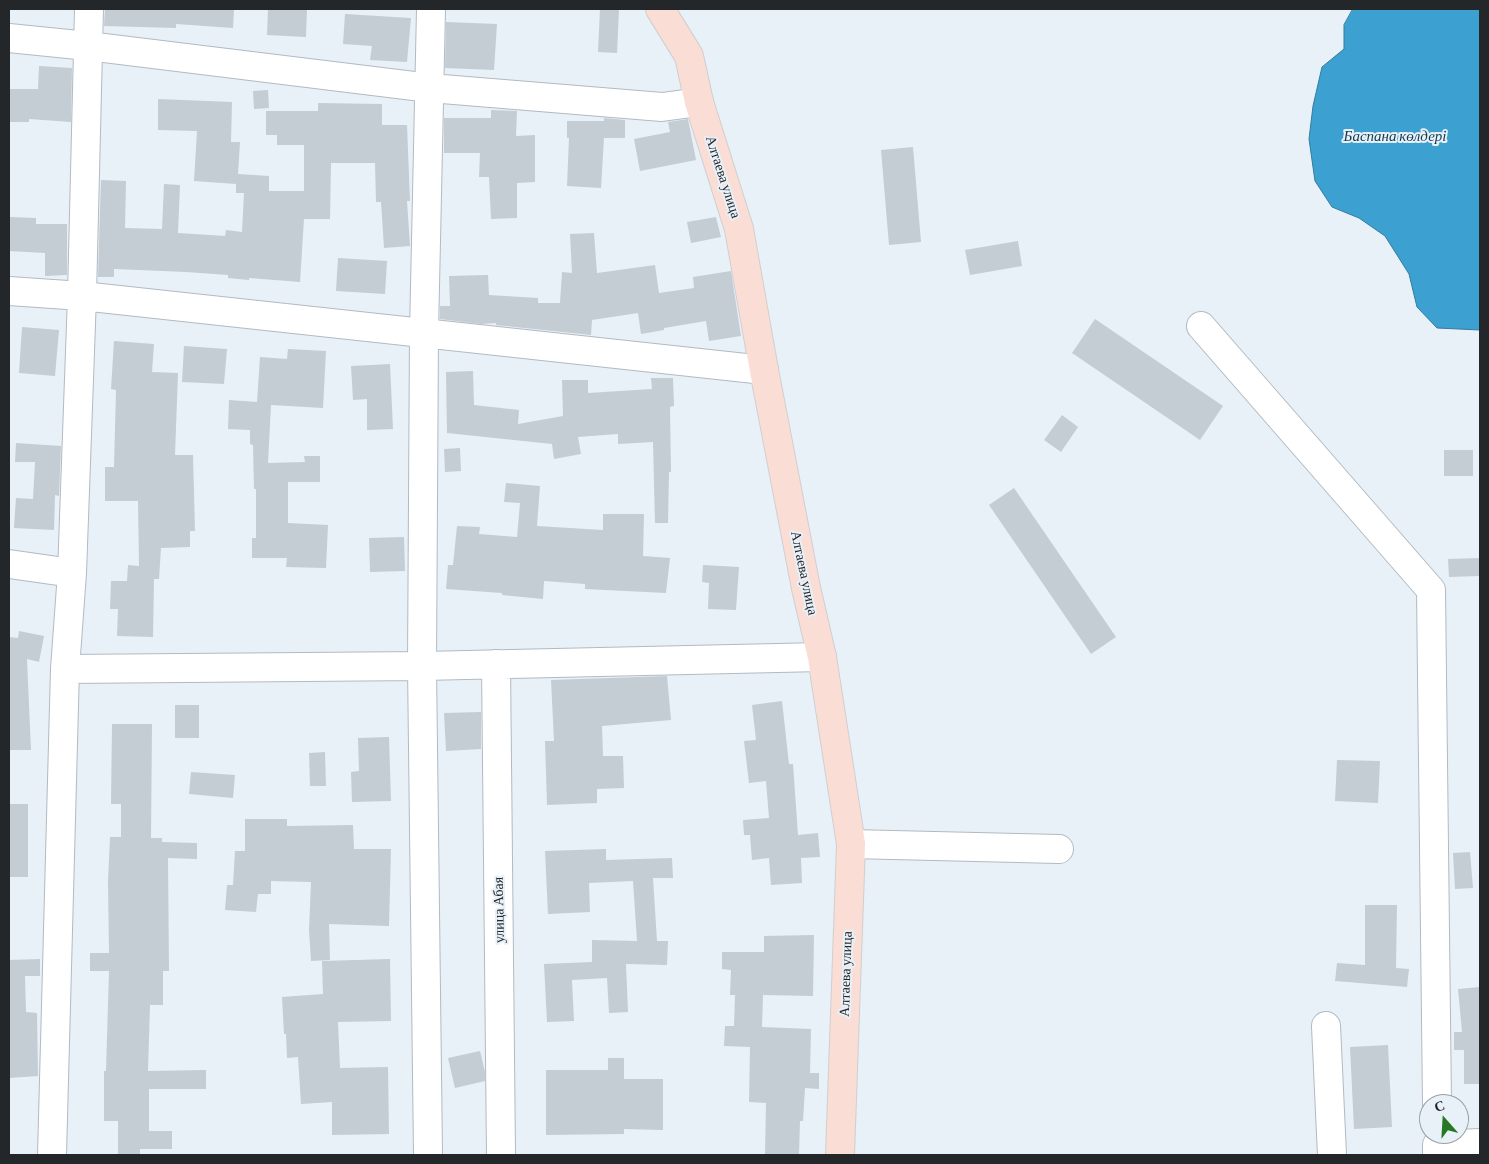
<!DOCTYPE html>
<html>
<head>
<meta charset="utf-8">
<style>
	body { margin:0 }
	#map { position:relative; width:1489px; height:1164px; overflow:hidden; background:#e8f0f8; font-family:"Crimson Pro",serif }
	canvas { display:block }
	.frame { position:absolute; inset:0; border:10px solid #23272a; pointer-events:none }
	.north { position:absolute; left:1419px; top:1094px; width:50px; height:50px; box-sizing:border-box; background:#e8f0f8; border:1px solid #99a0a6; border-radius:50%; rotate:341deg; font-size:14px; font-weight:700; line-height:20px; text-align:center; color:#23272a }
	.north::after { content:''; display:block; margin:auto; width:18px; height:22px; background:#257925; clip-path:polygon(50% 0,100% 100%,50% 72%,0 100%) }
</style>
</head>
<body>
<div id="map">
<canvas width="1489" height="1164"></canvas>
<div class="frame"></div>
<div class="north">С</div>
</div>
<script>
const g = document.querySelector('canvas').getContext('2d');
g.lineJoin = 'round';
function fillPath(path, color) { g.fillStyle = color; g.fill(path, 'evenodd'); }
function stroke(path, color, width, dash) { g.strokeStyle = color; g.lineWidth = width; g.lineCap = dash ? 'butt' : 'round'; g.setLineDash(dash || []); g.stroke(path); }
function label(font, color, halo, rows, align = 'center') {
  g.font = font + ' "Crimson Pro",serif'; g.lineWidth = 4; g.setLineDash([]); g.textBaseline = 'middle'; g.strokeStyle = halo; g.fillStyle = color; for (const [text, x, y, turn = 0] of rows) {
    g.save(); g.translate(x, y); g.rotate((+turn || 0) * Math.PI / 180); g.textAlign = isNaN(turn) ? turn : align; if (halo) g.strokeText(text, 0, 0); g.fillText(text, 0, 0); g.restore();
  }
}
const water = new Path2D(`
	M 1353,9 L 1480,9 L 1480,330 L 1437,328 L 1417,307 L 1409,274 L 1385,236 L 1359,218 L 1332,207 L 1315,181 L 1309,139 L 1313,106 L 1322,67 L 1344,49 L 1344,25 Z`);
fillPath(water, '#3ca0d0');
stroke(water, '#347c9e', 1);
fillPath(new Path2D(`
	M 105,9 L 234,9 L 233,28 L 176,24 L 176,28 L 104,26 Z
	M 268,9 L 307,9 L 306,37 L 267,35 Z
	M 600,9 L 619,9 L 617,53 L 598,52 Z
	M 345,14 L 411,18 L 407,62 L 370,60 L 372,46 L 343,44 Z
	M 446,22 L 497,24 L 494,70 L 445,68 Z
	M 39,66 L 72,68 L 71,122 L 29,119 L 29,122 L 9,122 L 9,89 L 38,89 Z
	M 268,90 L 269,108 L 254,109 L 253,91 Z
	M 158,99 L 232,102 L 231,142 L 240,142 L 238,174 L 269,176 L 269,191 L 304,191 L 304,145 L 277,145 L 277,135 L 266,135 L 266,111 L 318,111 L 318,103 L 382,104 L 382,125 L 407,125 L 410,201 L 407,201 L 410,246 L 384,248 L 381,202 L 376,202 L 375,163 L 331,163 L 330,219 L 304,219 L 300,282 L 249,278 L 249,280 L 228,278 L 228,275 L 186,272 L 114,269 L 114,277 L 98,277 L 101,180 L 126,181 L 125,228 L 162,229 L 164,184 L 180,185 L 178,233 L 225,236 L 226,230 L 242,232 L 244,193 L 236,193 L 236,184 L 194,181 L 197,131 L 158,130 Z
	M 491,110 L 517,111 L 516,136 L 535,135 L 535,182 L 517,183 L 517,218 L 491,219 L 489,177 L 479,177 L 480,153 L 444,153 L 444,118 L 491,118 Z
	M 604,118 L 625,120 L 625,138 L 604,138 L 601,188 L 567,186 L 569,138 L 567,138 L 567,121 L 604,121 Z
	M 688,119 L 696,160 L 640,171 L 634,139 L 670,132 L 668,122 Z
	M 913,147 L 921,242 L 889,245 L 881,150 Z
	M 9,217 L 36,218 L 36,224 L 67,224 L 67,275 L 45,276 L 45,253 L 9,251 Z
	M 716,217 L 721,237 L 691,243 L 687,222 Z
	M 594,233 L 597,273 L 655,265 L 659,293 L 694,288 L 693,277 L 731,271 L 741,336 L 709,341 L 706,321 L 664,328 L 664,330 L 641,334 L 638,313 L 592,320 L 591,335 L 496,325 L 496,323 L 481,324 L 440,319 L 440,306 L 450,306 L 449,276 L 488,275 L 489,295 L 538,298 L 538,303 L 560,303 L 562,272 L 572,273 L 570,234 Z
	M 1018,241 L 1022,266 L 970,275 L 965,250 Z
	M 338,258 L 387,261 L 385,294 L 336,291 Z
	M 1095,319 L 1223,406 L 1200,440 L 1072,353 Z
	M 22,327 L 59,330 L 55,376 L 19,373 Z
	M 114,341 L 154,344 L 152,372 L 178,373 L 175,455 L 193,455 L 195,531 L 190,531 L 190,547 L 161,548 L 159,579 L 154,579 L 153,637 L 117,636 L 118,609 L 110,609 L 111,581 L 127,581 L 128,565 L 139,566 L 138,501 L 105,501 L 105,467 L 114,467 L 116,390 L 111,389 Z
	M 184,346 L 227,349 L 224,384 L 182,382 Z
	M 288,349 L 326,351 L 323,408 L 271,405 L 268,463 L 305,462 L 304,456 L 320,456 L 320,482 L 288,482 L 288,523 L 328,525 L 326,568 L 286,567 L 287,558 L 252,558 L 252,538 L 256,538 L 256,489 L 254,489 L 253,445 L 250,444 L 250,430 L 228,429 L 229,400 L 257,402 L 260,357 L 287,359 Z
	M 390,364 L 393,429 L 367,430 L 367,399 L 353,400 L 351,366 Z
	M 473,371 L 474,405 L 519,410 L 518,424 L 563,416 L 562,380 L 588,380 L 588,393 L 652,389 L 651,378 L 673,378 L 674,406 L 670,407 L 671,472 L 669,472 L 668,523 L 655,523 L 653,442 L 618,444 L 618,434 L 578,437 L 581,454 L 554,459 L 552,444 L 447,433 L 446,372 Z
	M 1062,415 L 1078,427 L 1061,452 L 1044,440 Z
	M 16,443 L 61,446 L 59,496 L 55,495 L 54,530 L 14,528 L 16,498 L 33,499 L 35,462 L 15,462 Z
	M 460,448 L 461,471 L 445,472 L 444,449 Z
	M 1444,450 L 1473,450 L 1473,476 L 1444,476 Z
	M 506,483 L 540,486 L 537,526 L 603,530 L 603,514 L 644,514 L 643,556 L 670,558 L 666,593 L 585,589 L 585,584 L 544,581 L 543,599 L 502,595 L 502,593 L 446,589 L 448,565 L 453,565 L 457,526 L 480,527 L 479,534 L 517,537 L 520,503 L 504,502 Z
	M 1014,488 L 1116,637 L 1091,654 L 989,505 Z
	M 404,537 L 405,571 L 370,572 L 369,538 Z
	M 1480,558 L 1480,576 L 1449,577 L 1448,559 Z
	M 703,565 L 739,567 L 736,610 L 708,609 L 709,583 L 702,582 Z
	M 19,631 L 44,636 L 39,662 L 27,659 L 31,750 L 9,750 L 9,637 L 18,638 Z
	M 667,676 L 671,720 L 602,726 L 603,756 L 623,756 L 624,788 L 597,789 L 597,803 L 547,805 L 545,741 L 554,741 L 551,680 Z
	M 782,701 L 789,764 L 793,764 L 798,835 L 818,833 L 820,857 L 801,858 L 802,883 L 771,885 L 769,858 L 752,860 L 750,835 L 744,835 L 743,820 L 769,818 L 766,781 L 749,783 L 744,741 L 756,740 L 752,705 Z
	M 175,705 L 199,705 L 199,738 L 175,738 Z
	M 481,712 L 481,749 L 446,751 L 444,713 Z
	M 112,724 L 152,724 L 151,838 L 162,838 L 162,842 L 197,843 L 197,859 L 168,858 L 169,971 L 163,971 L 163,1005 L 150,1005 L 148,1071 L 206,1070 L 206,1089 L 149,1089 L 149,1131 L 172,1131 L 172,1149 L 140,1149 L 140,1155 L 118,1155 L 118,1121 L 104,1121 L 104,1071 L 106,1071 L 109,971 L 90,971 L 90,953 L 109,953 L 108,881 L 110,837 L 121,837 L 121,804 L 111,804 Z
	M 389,737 L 391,801 L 352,802 L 351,772 L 359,771 L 358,738 Z
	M 325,752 L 326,786 L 310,786 L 309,753 Z
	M 1337,760 L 1380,761 L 1378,803 L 1335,801 Z
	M 191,772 L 235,775 L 233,798 L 189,794 Z
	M 9,804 L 28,804 L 28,877 L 9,877 Z
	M 245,819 L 287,819 L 287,826 L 353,825 L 354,849 L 391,849 L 389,926 L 329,924 L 330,960 L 311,961 L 309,930 L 311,882 L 271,881 L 271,894 L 258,894 L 256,912 L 225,910 L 227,885 L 233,885 L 235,851 L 245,851 Z
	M 606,849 L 606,860 L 672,858 L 673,878 L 653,878 L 657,941 L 668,941 L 667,965 L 626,964 L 628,1012 L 609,1013 L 607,978 L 572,980 L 574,1021 L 547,1022 L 544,964 L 592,962 L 592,940 L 637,941 L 633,881 L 589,883 L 590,912 L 548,914 L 545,851 Z
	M 1470,852 L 1473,888 L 1455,889 L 1453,853 Z
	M 1365,905 L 1397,905 L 1396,968 L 1409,969 L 1407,987 L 1335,981 L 1337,963 L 1365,965 Z
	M 814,935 L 813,996 L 763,995 L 762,1027 L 811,1029 L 810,1073 L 819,1073 L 819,1089 L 805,1088 L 803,1121 L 800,1121 L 799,1155 L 765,1155 L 766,1103 L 749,1102 L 750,1047 L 724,1046 L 725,1026 L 734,1026 L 735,995 L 730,995 L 731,970 L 722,969 L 722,952 L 764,952 L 764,936 Z
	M 40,959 L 40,976 L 25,976 L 26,1012 L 37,1013 L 38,1076 L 9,1078 L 9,960 Z
	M 390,959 L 391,1021 L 338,1022 L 340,1068 L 388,1067 L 389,1134 L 332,1135 L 332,1102 L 301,1104 L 298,1057 L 287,1058 L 286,1034 L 284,1034 L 282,997 L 323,994 L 322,961 Z
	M 1480,987 L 1480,1084 L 1464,1084 L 1464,1050 L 1454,1050 L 1454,1032 L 1462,1032 L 1458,989 Z
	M 1388,1045 L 1392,1127 L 1354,1129 L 1350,1047 Z
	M 480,1051 L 485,1072 L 485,1081 L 455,1088 L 448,1058 Z
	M 608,1058 L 624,1058 L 624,1079 L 663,1079 L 663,1130 L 624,1129 L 624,1134 L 546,1135 L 546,1070 L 608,1070 Z`), '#c4ccd4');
const minor = new Path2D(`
	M 9,38 L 88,46 L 430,88 L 662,107 L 699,102
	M 9,291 L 82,296 L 764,370
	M 1201,326 L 1431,590 L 1437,1104
	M 9,564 L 72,573
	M 496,664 L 501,1155
	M 65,669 L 422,666 L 822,657
	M 851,844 L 1059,849
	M 1326,1026 L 1332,1155
	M 52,1155 L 65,669 L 72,573 L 82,296 L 89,9
	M 428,1155 L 422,666 L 424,333 L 431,9
	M 1437,1155 L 1437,1145 L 1480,1143`);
const major = new Path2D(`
	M 660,9 L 689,56 L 699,102 L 739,229 L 764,370 L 806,588 L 822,657 L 851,844 L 840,1155`);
stroke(minor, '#b2bac2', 30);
stroke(major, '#cfcfd0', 30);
stroke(minor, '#fff', 28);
stroke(major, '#faddd4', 28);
label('14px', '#23272a', '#e8f0f8', [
	["Алтаева улица",723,177,72],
	["Алтаева улица",804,573,78],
	["улица Абая",499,910,-91],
	["Алтаева улица",846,974,-88]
]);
label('italic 15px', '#113c50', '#e8f0f8', [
	["Баспана көлдері",1395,136]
]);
</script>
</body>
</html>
